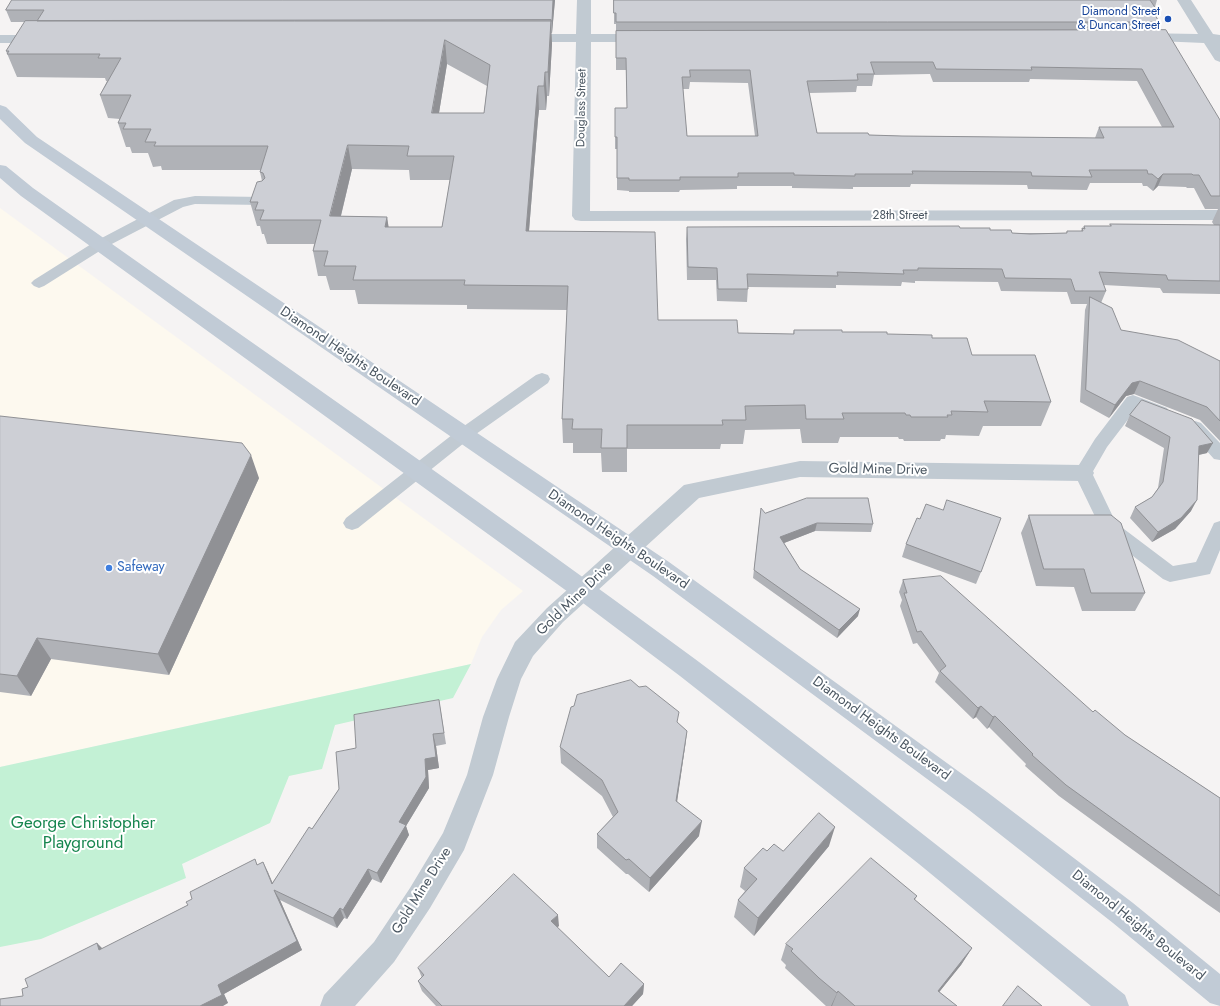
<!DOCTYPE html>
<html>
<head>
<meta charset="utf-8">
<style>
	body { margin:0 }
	canvas { display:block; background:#f5f3f3 }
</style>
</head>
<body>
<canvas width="1220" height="1006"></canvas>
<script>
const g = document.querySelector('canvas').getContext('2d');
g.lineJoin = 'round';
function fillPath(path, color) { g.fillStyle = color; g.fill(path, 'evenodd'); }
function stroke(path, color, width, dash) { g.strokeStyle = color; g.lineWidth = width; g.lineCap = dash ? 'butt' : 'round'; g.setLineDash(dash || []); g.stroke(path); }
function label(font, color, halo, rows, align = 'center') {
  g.font = font + ' Jost,sans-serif'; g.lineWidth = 4; g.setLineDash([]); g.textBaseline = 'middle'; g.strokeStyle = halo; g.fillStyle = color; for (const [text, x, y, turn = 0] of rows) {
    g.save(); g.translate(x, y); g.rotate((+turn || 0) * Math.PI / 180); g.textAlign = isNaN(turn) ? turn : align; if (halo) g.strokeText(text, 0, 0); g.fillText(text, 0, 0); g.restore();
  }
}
fillPath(new Path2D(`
	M 0,208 L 523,591 L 501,610 L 482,637 L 471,664 L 0,767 Z`), '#fdf9ef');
fillPath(new Path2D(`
	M 471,664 L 453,698 L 335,725 L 322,769 L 289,776 L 270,823 L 182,864 L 186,878 L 41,939 L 0,947 L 0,767 Z`), '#c3f1d5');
fillPath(new Path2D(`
	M 195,196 L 263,197 L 268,198 L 270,201 L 268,204 L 263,205 L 195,204 L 183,207 L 106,247 L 44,286 L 39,288 L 34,286 L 31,283 L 34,280 L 96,241 L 174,200 Z
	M 542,373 L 548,375 L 550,379 L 548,383 L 469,439 L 358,528 L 352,530 L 346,528 L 343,523 L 346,518 L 457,431 L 536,375 Z
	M 1133,395 L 1167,408 L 1169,412 L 1167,416 L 1161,418 L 1136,409 L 1107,447 L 1092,473 L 1116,523 L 1173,566 L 1196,562 L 1214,523 L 1220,521 L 1220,550 L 1210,574 L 1170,582 L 1163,579 L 1103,533 L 1074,473 L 1095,439 L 1127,397 Z
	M 1195,421 L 1201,423 L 1220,443 L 1220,460 L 1214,459 L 1189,431 L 1186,427 L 1189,423 Z`), '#c1cad2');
fillPath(new Path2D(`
	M 577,0 L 591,0 L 591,34 L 645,34 L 650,35 L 652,38 L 650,41 L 645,42 L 591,42 L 590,211 L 1220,210 L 1220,220 L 581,221 L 575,220 L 572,216 L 576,42 L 521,42 L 516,41 L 514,38 L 516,35 L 521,34 L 576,34 Z
	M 1177,0 L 1191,0 L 1213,34 L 1220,35 L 1220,62 L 1215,60 L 1204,43 L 1134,40 L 1132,37 L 1134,34 L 1139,33 L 1198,34 Z
	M 0,35 L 43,35 L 48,36 L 50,39 L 48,42 L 43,43 L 0,43 Z
	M 800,461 L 1083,465 L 1091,467 L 1094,473 L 1091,479 L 1083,481 L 800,477 L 699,498 L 563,622 L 533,656 L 521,679 L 509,717 L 493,775 L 464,850 L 430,908 L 394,962 L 355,1006 L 320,1006 L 324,995 L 374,942 L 410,888 L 443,833 L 467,775 L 483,717 L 497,679 L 515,642 L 547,608 L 684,485 Z`), '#c1cad2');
fillPath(new Path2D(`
	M 0,105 L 6,107 L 37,137 L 669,562 L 987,792 L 1133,903 L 1220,974 L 1220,1006 L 1210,1003 L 1113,923 L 969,810 L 653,576 L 25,143 L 0,119 Z
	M 0,165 L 6,166 L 33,188 C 254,345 477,498 695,659 C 841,768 983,881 1125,995 L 1129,1006 L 1091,1006 L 919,864 L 680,676 L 575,597 L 21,196 L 0,178 Z`), '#c1cbd6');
fillPath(new Path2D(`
	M 12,0 L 555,0 L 552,33 L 551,33 L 552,44 L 549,96 L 547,96 L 546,110 L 539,110 L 538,119 L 529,231 L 658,320 L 738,333 L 793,334 L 794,330 L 842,332 L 932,338 L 972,355 L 1051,402 L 1041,426 L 983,426 L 979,436 L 946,435 L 945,439 L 941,439 L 940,441 L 904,441 L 903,439 L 899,439 L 898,437 L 840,437 L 838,443 L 802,443 L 800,429 L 745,430 L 743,444 L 721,444 L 720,449 L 627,449 L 627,472 L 602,472 L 601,453 L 573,453 L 573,443 L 563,443 L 562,419 L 567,310 L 467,309 L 467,305 L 358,304 L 355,290 L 330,290 L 326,276 L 318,276 L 313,251 L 314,244 L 267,244 L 264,234 L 262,234 L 260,226 L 257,226 L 250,202 L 262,181 L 260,172 L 261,170 L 162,170 L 161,166 L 153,167 L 148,153 L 132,153 L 130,147 L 126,147 L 118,123 L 120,119 L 108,118 L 100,95 L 107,81 L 106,81 L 105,78 L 17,77 L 6,51 L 25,22 L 11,22 L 6,10 ZM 447,64 L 487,86 L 484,113 L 439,113 ZM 352,169 L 409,170 L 410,180 L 450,180 L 442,227 L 388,227 L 387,217 L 341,216 Z
	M 614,0 L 1157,0 L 1155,7 L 1156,9 L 1154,14 L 1159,22 L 1156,30 L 1220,120 L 1220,294 L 1163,293 L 1160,288 L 1104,285 L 1106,291 L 1101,303 L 1121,330 L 1220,361 L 1220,441 L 1200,420 L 1134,394 L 1126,396 L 1109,418 L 1080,402 L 1085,310 L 1087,304 L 1071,304 L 1067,292 L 1001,291 L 998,282 L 915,281 L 915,283 L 902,282 L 901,286 L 836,285 L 836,288 L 748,287 L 747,302 L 717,301 L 716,280 L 687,280 L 686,239 L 687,227 L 960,228 L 990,230 L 1012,233 L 1066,233 L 1067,231 L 1081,231 L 1082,228 L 1083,228 L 1084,226 L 1110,226 L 1110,224 L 1214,225 L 1212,222 L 1218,209 L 1205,209 L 1194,188 L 1187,188 L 1186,187 L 1158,186 L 1153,191 L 1147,186 L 1143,186 L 1142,183 L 1090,183 L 1087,190 L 1028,189 L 1027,185 L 911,184 L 910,187 L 853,187 L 853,189 L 792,188 L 792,186 L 737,186 L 737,189 L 680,190 L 679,192 L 629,192 L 629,191 L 617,190 L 617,149 L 615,149 L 615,108 L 627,108 L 626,70 L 616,70 L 616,24 L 614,24 ZM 930,74 L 933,82 L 1029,82 L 1030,79 L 1137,81 L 1162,127 L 1099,127 L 1095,138 L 902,136 L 817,133 L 809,93 L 856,92 L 857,86 L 872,86 L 874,75 ZM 690,82 L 748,83 L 755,136 L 687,136 L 683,89 L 689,89 Z
	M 1130,415 L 1207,453 L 1199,455 L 1191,511 L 1175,529 L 1152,542 L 1130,518 L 1135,507 L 1152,497 L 1158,488 L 1164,448 L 1125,426 Z
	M 0,416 L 259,478 L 169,675 L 51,659 L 31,696 L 0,692 Z
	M 943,510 L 981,572 L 976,584 L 902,557 L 906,544 L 920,519 Z
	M 1029,515 L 1145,593 L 1135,611 L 1082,611 L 1074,587 L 1036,586 L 1021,533 Z
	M 760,516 L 873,524 L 871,532 L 815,531 L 784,543 L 800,569 L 858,616 L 837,638 L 753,578 Z
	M 903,580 L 1093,712 L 1125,735 L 1220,798 L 1220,913 L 1207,904 L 1059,796 L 1025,766 L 1026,764 L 989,727 L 987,729 L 976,717 L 973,719 L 935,682 L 939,673 L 917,643 L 913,644 L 900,606 L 902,600 L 899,592 Z
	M 439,700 L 441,712 L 446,744 L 436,746 L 439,768 L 428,770 L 429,788 L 406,826 L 409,835 L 381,883 L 372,879 L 347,919 L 344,918 L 337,928 L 280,900 L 302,950 L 224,994 L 228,1003 L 23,996 L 28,987 L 97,943 L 102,949 L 188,905 L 263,862 L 272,883 L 312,829 L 339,789 L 356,748 Z
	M 678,723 L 687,731 L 685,747 L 677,801 L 699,836 L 649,892 L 628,874 L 626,874 L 597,848 L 597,834 L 613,817 L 602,796 L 561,763 L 560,747 Z
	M 829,846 L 754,936 L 734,917 L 738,900 L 745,891 L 740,887 L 744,868 L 767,851 L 783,851 Z
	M 917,896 L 915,900 L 972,948 L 961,965 L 939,992 L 957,1006 L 826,1006 L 785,968 L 786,965 L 781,960 L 786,944 Z
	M 559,926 L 557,927 L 609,977 L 644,984 L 643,994 L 632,1006 L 436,1006 L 422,991 L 418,981 L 422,978 L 418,968 Z`), '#b0b2b7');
fillPath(new Path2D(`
	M 553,0 L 555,0 L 552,33 L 552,21 Z
	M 551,20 L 552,44 L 549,96 L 548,72 Z
	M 445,40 L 447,64 L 435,137 L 432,113 Z
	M 545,72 L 547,96 L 546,110 L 544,86 Z
	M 538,86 L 539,110 L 538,119 L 527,255 L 526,231 L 537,95 Z
	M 348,145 L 352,169 L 335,240 L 330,216 Z
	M 1163,174 L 1158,186 L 1153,191 L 1158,179 Z
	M 387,217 L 391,241 L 385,227 Z
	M 1140,381 L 1134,394 L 1126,396 L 1109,418 L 1115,405 L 1132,383 Z
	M 1213,443 L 1207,453 L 1193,456 L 1199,446 Z
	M 251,455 L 259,478 L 169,675 L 158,654 Z
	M 1197,500 L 1191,511 L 1175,529 L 1152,542 L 1158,532 Z
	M 817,523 L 815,531 L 779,545 L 780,537 Z
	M 860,609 L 858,616 L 837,638 L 839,630 Z
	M 37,638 L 51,659 L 31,696 L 17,676 Z
	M 981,706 L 976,717 L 973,719 L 978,708 Z
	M 995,716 L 989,727 L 987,729 L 993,717 Z
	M 687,731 L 685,747 L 675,816 L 676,801 Z
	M 433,734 L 436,746 L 439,768 L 428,770 L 429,788 L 406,826 L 409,835 L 381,883 L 377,873 L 399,822 L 425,759 Z
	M 702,821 L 699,836 L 649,892 L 650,878 Z
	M 835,827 L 829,846 L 754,936 L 758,918 Z
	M 263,862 L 268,872 L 276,891 L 272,884 Z
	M 368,869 L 372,879 L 347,919 L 343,910 Z
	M 274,890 L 280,900 L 302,950 L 224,994 L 228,1003 L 223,1006 L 200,1006 L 218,985 Z
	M 340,908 L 344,918 L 337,928 L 333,918 Z
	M 558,915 L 559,926 L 552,932 L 551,921 Z
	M 97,943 L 106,952 L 99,950 Z
	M 972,948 L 961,965 L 928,1006 L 938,991 Z
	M 644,984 L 643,994 L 632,1006 L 624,1006 Z
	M 838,991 L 832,1006 L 831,1006 L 837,993 Z`), '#909195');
const building = new Path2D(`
	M 12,0 L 553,0 L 552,21 L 37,21 L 44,10 L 6,10 Z
	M 614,0 L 1150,0 L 1156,9 L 1152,9 L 1159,22 L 616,22 L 616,13 L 614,13 Z
	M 551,20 L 548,72 L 545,72 L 544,86 L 538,86 L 537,95 L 526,231 L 655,232 L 658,320 L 737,320 L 738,333 L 794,334 L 794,330 L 842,330 L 842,332 L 887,332 L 887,334 L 932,335 L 932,338 L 967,338 L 972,355 L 1035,355 L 1051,402 L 984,401 L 988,412 L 951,411 L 952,415 L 947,415 L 948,417 L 911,417 L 910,415 L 906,415 L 905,413 L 842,413 L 844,419 L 806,419 L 805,405 L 745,406 L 746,420 L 722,420 L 723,425 L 627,425 L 627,448 L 601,448 L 602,429 L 572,429 L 573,419 L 562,419 L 568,286 L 464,285 L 465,280 L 353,280 L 356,266 L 324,266 L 328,251 L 313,251 L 321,220 L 260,220 L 264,210 L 255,210 L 258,202 L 250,202 L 257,182 L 262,181 L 265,178 L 263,173 L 260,172 L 268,146 L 154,146 L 156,142 L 145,142 L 151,129 L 123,129 L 126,123 L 118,123 L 131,95 L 100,95 L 121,58 L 98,58 L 100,54 L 7,54 L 9,51 L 6,51 L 25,21 ZM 445,40 L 490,65 L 484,113 L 432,113 ZM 348,145 L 409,146 L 407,156 L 454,156 L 442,227 L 385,227 L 387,217 L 330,216 Z
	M 1166,30 L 1220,120 L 1220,196 L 1211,196 L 1199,175 L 1193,175 L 1192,174 L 1163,174 L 1158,179 L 1152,174 L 1148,174 L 1147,170 L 1089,170 L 1092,177 L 1032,176 L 1031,172 L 912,171 L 913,174 L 855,174 L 855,176 L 794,175 L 794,173 L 738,173 L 738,177 L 680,177 L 680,180 L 629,180 L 629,178 L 617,178 L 617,137 L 615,137 L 615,108 L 627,108 L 626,58 L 616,58 L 616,31 ZM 871,62 L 933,62 L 936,69 L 1032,70 L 1031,67 L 1142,69 L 1174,127 L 1099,127 L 1104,138 L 902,136 L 869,135 L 868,133 L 817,133 L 807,81 L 858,80 L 857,74 L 874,74 ZM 690,70 L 750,70 L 758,136 L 687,136 L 682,77 L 690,77 Z
	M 1110,224 L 1220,225 L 1220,281 L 1168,280 L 1166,275 L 1099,272 L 1106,291 L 1075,291 L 1071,279 L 1005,278 L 1002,269 L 918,268 L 918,270 L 903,270 L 904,274 L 837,272 L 838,276 L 747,274 L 748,289 L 718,289 L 717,268 L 688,267 L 687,227 L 959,226 L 960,228 L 990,228 L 990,230 L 1011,230 L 1012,233 L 1030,234 L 1067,233 L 1067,231 L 1083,231 L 1082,228 L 1085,229 L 1084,226 L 1111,226 Z
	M 1090,297 L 1112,308 L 1121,330 L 1178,340 L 1220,361 L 1220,421 L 1207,407 L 1140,381 L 1132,383 L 1115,405 L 1086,390 Z
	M 1142,400 L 1192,419 L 1213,443 L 1199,446 L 1197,500 L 1181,518 L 1158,532 L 1135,507 L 1152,497 L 1163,482 L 1170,437 L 1130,415 Z
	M 0,416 L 242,443 L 251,455 L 158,654 L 37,638 L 17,676 L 0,674 Z
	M 807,498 L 868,498 L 873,524 L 817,523 L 780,537 L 800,569 L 860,609 L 839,630 L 754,570 L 761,508 L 765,513 Z
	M 947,500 L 1001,518 L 981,572 L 906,544 L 917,518 L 920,519 L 926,504 L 943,510 Z
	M 1029,515 L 1111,515 L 1121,523 L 1145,593 L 1091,593 L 1084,569 L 1044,569 Z
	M 941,576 L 1093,712 L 1095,710 L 1125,735 L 1220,798 L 1220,896 L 1066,785 L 1032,755 L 1033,754 L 995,716 L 993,717 L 981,706 L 978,708 L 940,671 L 946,666 L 921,631 L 917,632 L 904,593 L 907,593 L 903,580 Z
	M 631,680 L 639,687 L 646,686 L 679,712 L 677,722 L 687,731 L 676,801 L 702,821 L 650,878 L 629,859 L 626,860 L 597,834 L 618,812 L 602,780 L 560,747 L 571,707 L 574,706 L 577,695 Z
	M 439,700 L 444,733 L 433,734 L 436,757 L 425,759 L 426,777 L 399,822 L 406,825 L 377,873 L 368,869 L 343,910 L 340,908 L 333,918 L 274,890 L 297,941 L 218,985 L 222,995 L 200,1006 L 0,1006 L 0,999 L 23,996 L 22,989 L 28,987 L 25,979 L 97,943 L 99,950 L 188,905 L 186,902 L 192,899 L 190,892 L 255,859 L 257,865 L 263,862 L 272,884 L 309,827 L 312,829 L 339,789 L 336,752 L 356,748 L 354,715 Z
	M 819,813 L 835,827 L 758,918 L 738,900 L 757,879 L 744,868 L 763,848 L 767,851 L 774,844 L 783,851 Z
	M 871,858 L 917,896 L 914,899 L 972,948 L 938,991 L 957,1006 L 855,1006 L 838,991 L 837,993 L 819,978 L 791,951 L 793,949 L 786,944 Z
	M 514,874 L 558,915 L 551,921 L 609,977 L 621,963 L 644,984 L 624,1006 L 442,1006 L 418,981 L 424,975 L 418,968 Z
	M 1018,986 L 1042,1006 L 1003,1006 Z`);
fillPath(building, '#cdcfd5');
stroke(building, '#909195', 1);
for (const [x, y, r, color] of [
	[1168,19,4,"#1a4fb4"],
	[109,568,4,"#3f7fe0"]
]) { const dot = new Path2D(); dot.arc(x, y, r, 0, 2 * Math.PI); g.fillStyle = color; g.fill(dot); stroke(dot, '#fff', 1.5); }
label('12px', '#164399', '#fff', [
	["Diamond Street",1160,12],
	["& Duncan Street",1160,26]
], 'right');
label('12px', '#4a5661', '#fff', [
	["Douglass Street",582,108,-89],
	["28th Street",900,216]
]);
label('14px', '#4a5661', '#fff', [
	["Diamond Heights Boulevard",350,357,34],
	["Gold Mine Drive",878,470,1],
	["Diamond Heights Boulevard",618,540,34],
	["Gold Mine Drive",575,599,-44],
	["Diamond Heights Boulevard",881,729,36],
	["Gold Mine Drive",422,891,-58],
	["Diamond Heights Boulevard",1138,926,39]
]);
label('14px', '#366cbe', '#fff', [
	["Safeway",117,568]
], 'left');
label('17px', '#17864f', '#fff', [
	["George Christopher",83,824],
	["Playground",83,844]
]);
</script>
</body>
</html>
